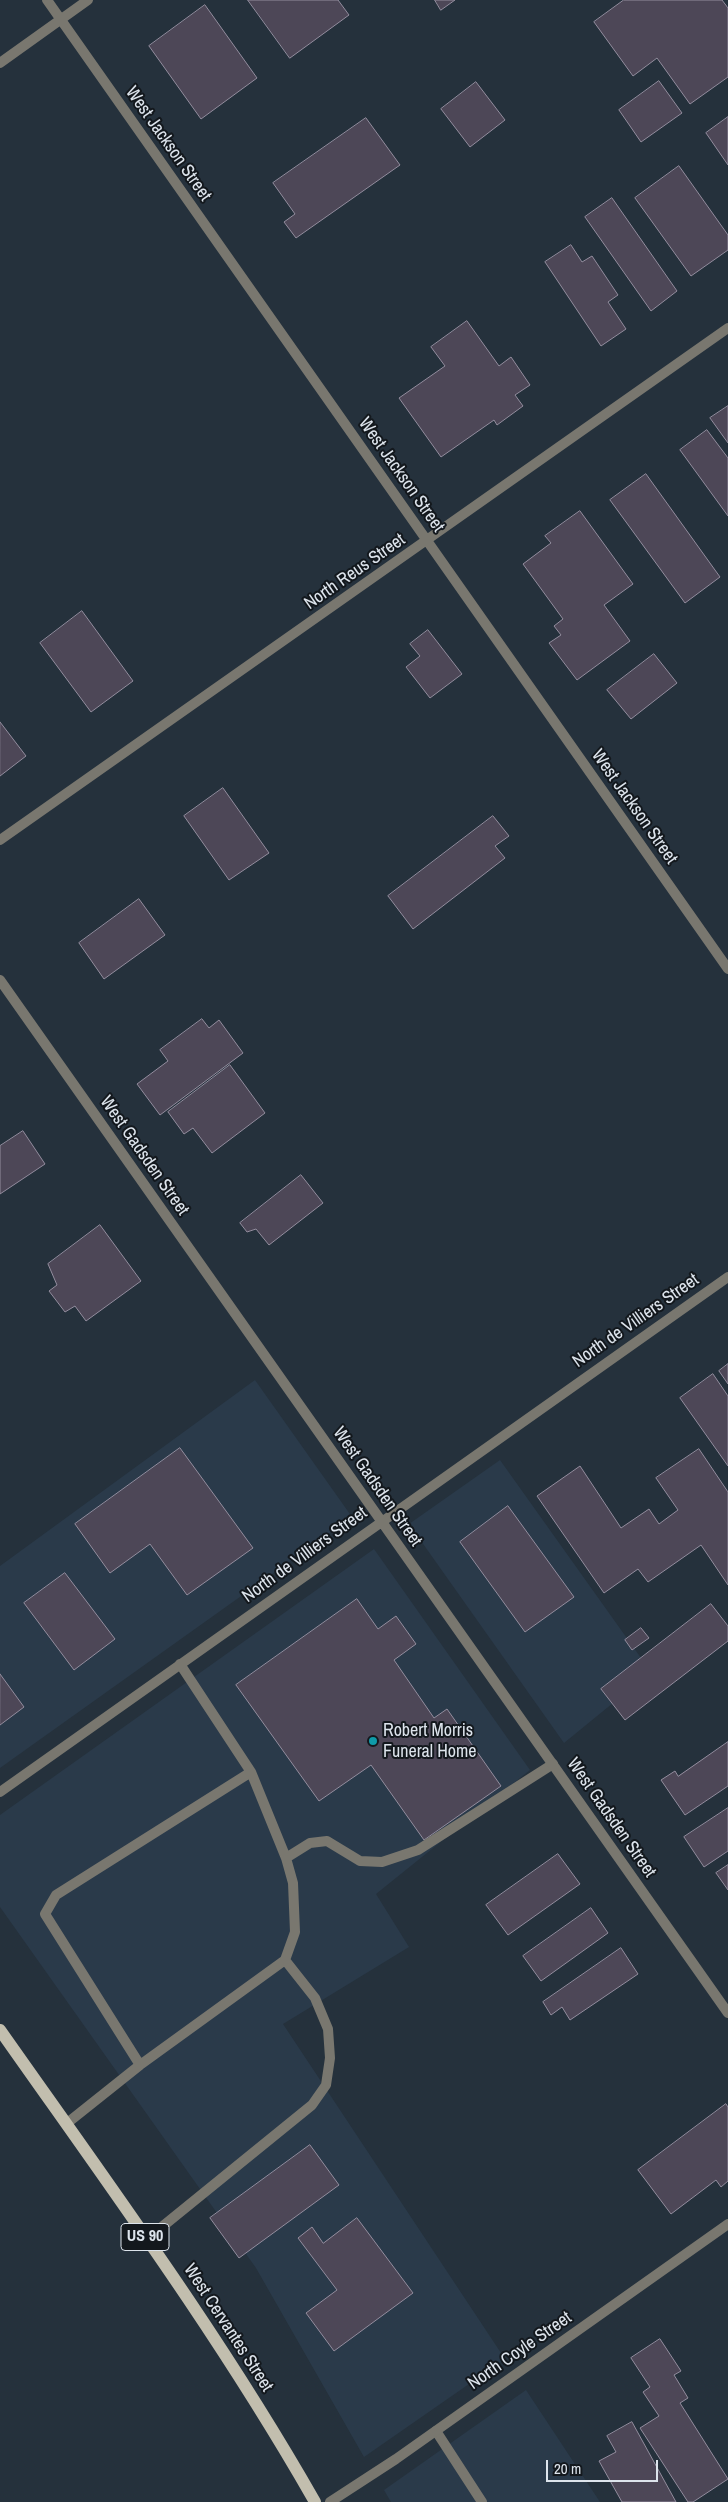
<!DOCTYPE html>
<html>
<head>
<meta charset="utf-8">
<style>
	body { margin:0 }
	#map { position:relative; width:728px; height:2502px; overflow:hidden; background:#25313c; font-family:"Archivo Narrow",sans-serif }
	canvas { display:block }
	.scale { position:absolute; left:546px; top:2460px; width:112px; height:22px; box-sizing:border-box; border:2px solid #dde4ec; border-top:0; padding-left:6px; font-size:15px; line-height:18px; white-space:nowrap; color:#dde4ec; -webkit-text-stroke:4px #13181d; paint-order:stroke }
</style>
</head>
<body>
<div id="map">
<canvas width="728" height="2502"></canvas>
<div class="scale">20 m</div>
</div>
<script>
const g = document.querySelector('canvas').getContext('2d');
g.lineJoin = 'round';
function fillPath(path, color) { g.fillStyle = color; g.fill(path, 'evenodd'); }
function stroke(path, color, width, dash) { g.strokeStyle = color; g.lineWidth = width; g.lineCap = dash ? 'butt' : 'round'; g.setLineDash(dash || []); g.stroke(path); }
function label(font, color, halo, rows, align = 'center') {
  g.font = font + ' "Archivo Narrow",sans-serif'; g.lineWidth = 4; g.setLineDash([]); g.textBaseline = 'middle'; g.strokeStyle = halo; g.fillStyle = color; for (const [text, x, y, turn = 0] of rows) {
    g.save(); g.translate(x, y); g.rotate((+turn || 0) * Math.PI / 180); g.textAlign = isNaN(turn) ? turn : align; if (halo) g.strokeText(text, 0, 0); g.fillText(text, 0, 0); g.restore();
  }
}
fillPath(new Path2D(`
	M 255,1380 L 352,1517 L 0,1768 L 0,1566 Z
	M 500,1460 L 651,1672 L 564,1743 L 409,1524 Z
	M 374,1549 L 530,1770 L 376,1894 L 409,1947 L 283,2024 L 505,2359 L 364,2457 L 256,2268 L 0,1907 L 0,1815 Z
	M 526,2390 L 600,2502 L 391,2502 L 384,2490 Z`), '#2a3a4a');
const building = new Path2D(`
	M 248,0 L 338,0 L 349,15 L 290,58 Z
	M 435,0 L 455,0 L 441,10 Z
	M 624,0 L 722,0 L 728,8 L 728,77 L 690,104 L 657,58 L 633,76 L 594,22 Z
	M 205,5 L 257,78 L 201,119 L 149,46 Z
	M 659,81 L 682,113 L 641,142 L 619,110 Z
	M 476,82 L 505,120 L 470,147 L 441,109 Z
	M 728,117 L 728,165 L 706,133 Z
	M 366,118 L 400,165 L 296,238 L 284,222 L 295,214 L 273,183 Z
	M 679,166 L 728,235 L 728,250 L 691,276 L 635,198 Z
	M 612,198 L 677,291 L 651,311 L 585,217 Z
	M 571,245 L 582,262 L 592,256 L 618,295 L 608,302 L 626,329 L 601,346 L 545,262 Z
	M 467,321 L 499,366 L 511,357 L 530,385 L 515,395 L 523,406 L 497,425 L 494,420 L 441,457 L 399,398 L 445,366 L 431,347 Z
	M 728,406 L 728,443 L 710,418 Z
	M 707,430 L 728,458 L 728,516 L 680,450 Z
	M 646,474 L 720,577 L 685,603 L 610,500 Z
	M 580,511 L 633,584 L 604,605 L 630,641 L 577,680 L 549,643 L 561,635 L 554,626 L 563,619 L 523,564 L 551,543 L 545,536 Z
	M 82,611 L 133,681 L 91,712 L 40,643 Z
	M 428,630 L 462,674 L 430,698 L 406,667 L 420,656 L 410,644 Z
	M 654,654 L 677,683 L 631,719 L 607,690 Z
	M 0,722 L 26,756 L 0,776 Z
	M 223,788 L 269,853 L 229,880 L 184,816 Z
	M 493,816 L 509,836 L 495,846 L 505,858 L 413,929 L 388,896 Z
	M 139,899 L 165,935 L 104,979 L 79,943 Z
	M 202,1019 L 209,1028 L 219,1020 L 243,1053 L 160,1115 L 137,1084 L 168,1061 L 160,1050 Z
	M 230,1065 L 265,1113 L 212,1153 L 193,1128 L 184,1134 L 168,1112 Z
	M 23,1131 L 45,1164 L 0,1194 L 0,1146 Z
	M 301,1175 L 323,1203 L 269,1245 L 256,1229 L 247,1232 L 240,1223 Z
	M 100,1225 L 141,1281 L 86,1321 L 75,1306 L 65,1312 L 49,1291 L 57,1285 L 48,1264 Z
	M 728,1364 L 728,1384 L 719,1371 Z
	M 713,1374 L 728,1396 L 728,1466 L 680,1398 Z
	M 180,1448 L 253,1548 L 187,1595 L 150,1544 L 110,1573 L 75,1524 Z
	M 699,1449 L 728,1492 L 728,1585 L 701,1545 L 648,1582 L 638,1569 L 604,1593 L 537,1496 L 580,1466 L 621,1528 L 649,1509 L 659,1524 L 678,1510 L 656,1478 Z
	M 508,1506 L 574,1597 L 525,1632 L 460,1542 Z
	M 65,1573 L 115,1639 L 74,1670 L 24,1603 Z
	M 357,1599 L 378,1629 L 396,1616 L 416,1644 L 394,1660 L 434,1718 L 447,1709 L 501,1786 L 424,1840 L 371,1765 L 319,1801 L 236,1685 Z
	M 711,1604 L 728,1626 L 728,1641 L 625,1720 L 601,1689 Z
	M 641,1628 L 649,1638 L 632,1650 L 625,1640 Z
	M 0,1674 L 24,1707 L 0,1725 Z
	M 728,1742 L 728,1786 L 685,1815 L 661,1780 L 675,1771 L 678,1776 Z
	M 728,1808 L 728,1851 L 704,1867 L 684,1837 Z
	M 558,1854 L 580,1884 L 508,1935 L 486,1905 Z
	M 728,1865 L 728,1890 L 716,1873 Z
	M 591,1908 L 608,1933 L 541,1981 L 523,1956 Z
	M 621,1948 L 638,1974 L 570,2020 L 562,2007 L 551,2015 L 543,2002 Z
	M 726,2104 L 728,2107 L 728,2181 L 721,2187 L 716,2180 L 671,2214 L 638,2170 Z
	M 310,2145 L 339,2185 L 239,2258 L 210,2218 Z
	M 357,2218 L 413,2293 L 334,2351 L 306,2313 L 337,2290 L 298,2238 L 312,2227 L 323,2243 Z
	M 660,2339 L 681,2371 L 674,2375 L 688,2398 L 680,2403 L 728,2479 L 693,2502 L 688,2502 L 640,2428 L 659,2416 L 643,2392 L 650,2387 L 631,2358 Z
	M 632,2422 L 676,2502 L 622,2502 L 599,2461 L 616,2452 L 607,2436 Z`);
fillPath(building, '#4d4757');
stroke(building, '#938d9e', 1);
stroke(new Path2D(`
	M 286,1858 L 310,1843 L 327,1841 L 360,1861 L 382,1862 L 418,1850 L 553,1764
	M 140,2065 L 45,1914 L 56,1895 L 251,1772
	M 66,2124 L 140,2065 L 285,1960 L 295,1932 L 293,1883 L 286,1858 L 251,1772 L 180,1664
	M 147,2239 L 312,2105 L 326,2085 L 330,2058 L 328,2029 L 315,1998 L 285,1960
	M 436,2431 L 482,2502`), '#79776f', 10);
stroke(new Path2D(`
	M 47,0 L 728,969
	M 0,63 L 88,0
	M 0,840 L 728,328
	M 0,980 L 728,2013
	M 0,1792 L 728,1277
	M 330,2502 L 396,2459 L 728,2224`), '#79776f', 10);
stroke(new Path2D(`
	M 0,2030 C 109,2185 221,2337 315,2502`), '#c2beae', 12);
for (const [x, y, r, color] of [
	[373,1741,5,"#0f9aa8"]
]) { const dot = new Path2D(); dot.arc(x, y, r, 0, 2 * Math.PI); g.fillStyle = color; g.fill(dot); stroke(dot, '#13181d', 2); }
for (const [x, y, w] of [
	[145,2237,48]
]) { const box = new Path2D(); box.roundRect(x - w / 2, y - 13.5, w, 27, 4); g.fillStyle = '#13181d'; g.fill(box); stroke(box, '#dde4ec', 1); }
label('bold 16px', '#dde4ec', null, [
	["US 90",145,2237]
]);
label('18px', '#dde4ec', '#13181d', [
	["West Jackson Street",168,144,55],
	["West Jackson Street",401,475,55],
	["North Reus Street",355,572,-35],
	["West Jackson Street",634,807,55],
	["West Gadsden Street",144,1156,55],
	["North de Villiers Street",636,1321,-35],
	["West Gadsden Street",377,1487,55],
	["North de Villiers Street",305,1555,-36],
	["West Gadsden Street",611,1818,55],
	["West Cervantes Street",228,2328,57],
	["North Coyle Street",520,2351,-35]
]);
label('18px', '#dde4ec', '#13181d', [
	["Robert Morris",383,1731],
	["Funeral Home",383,1752]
], 'left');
</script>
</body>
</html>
